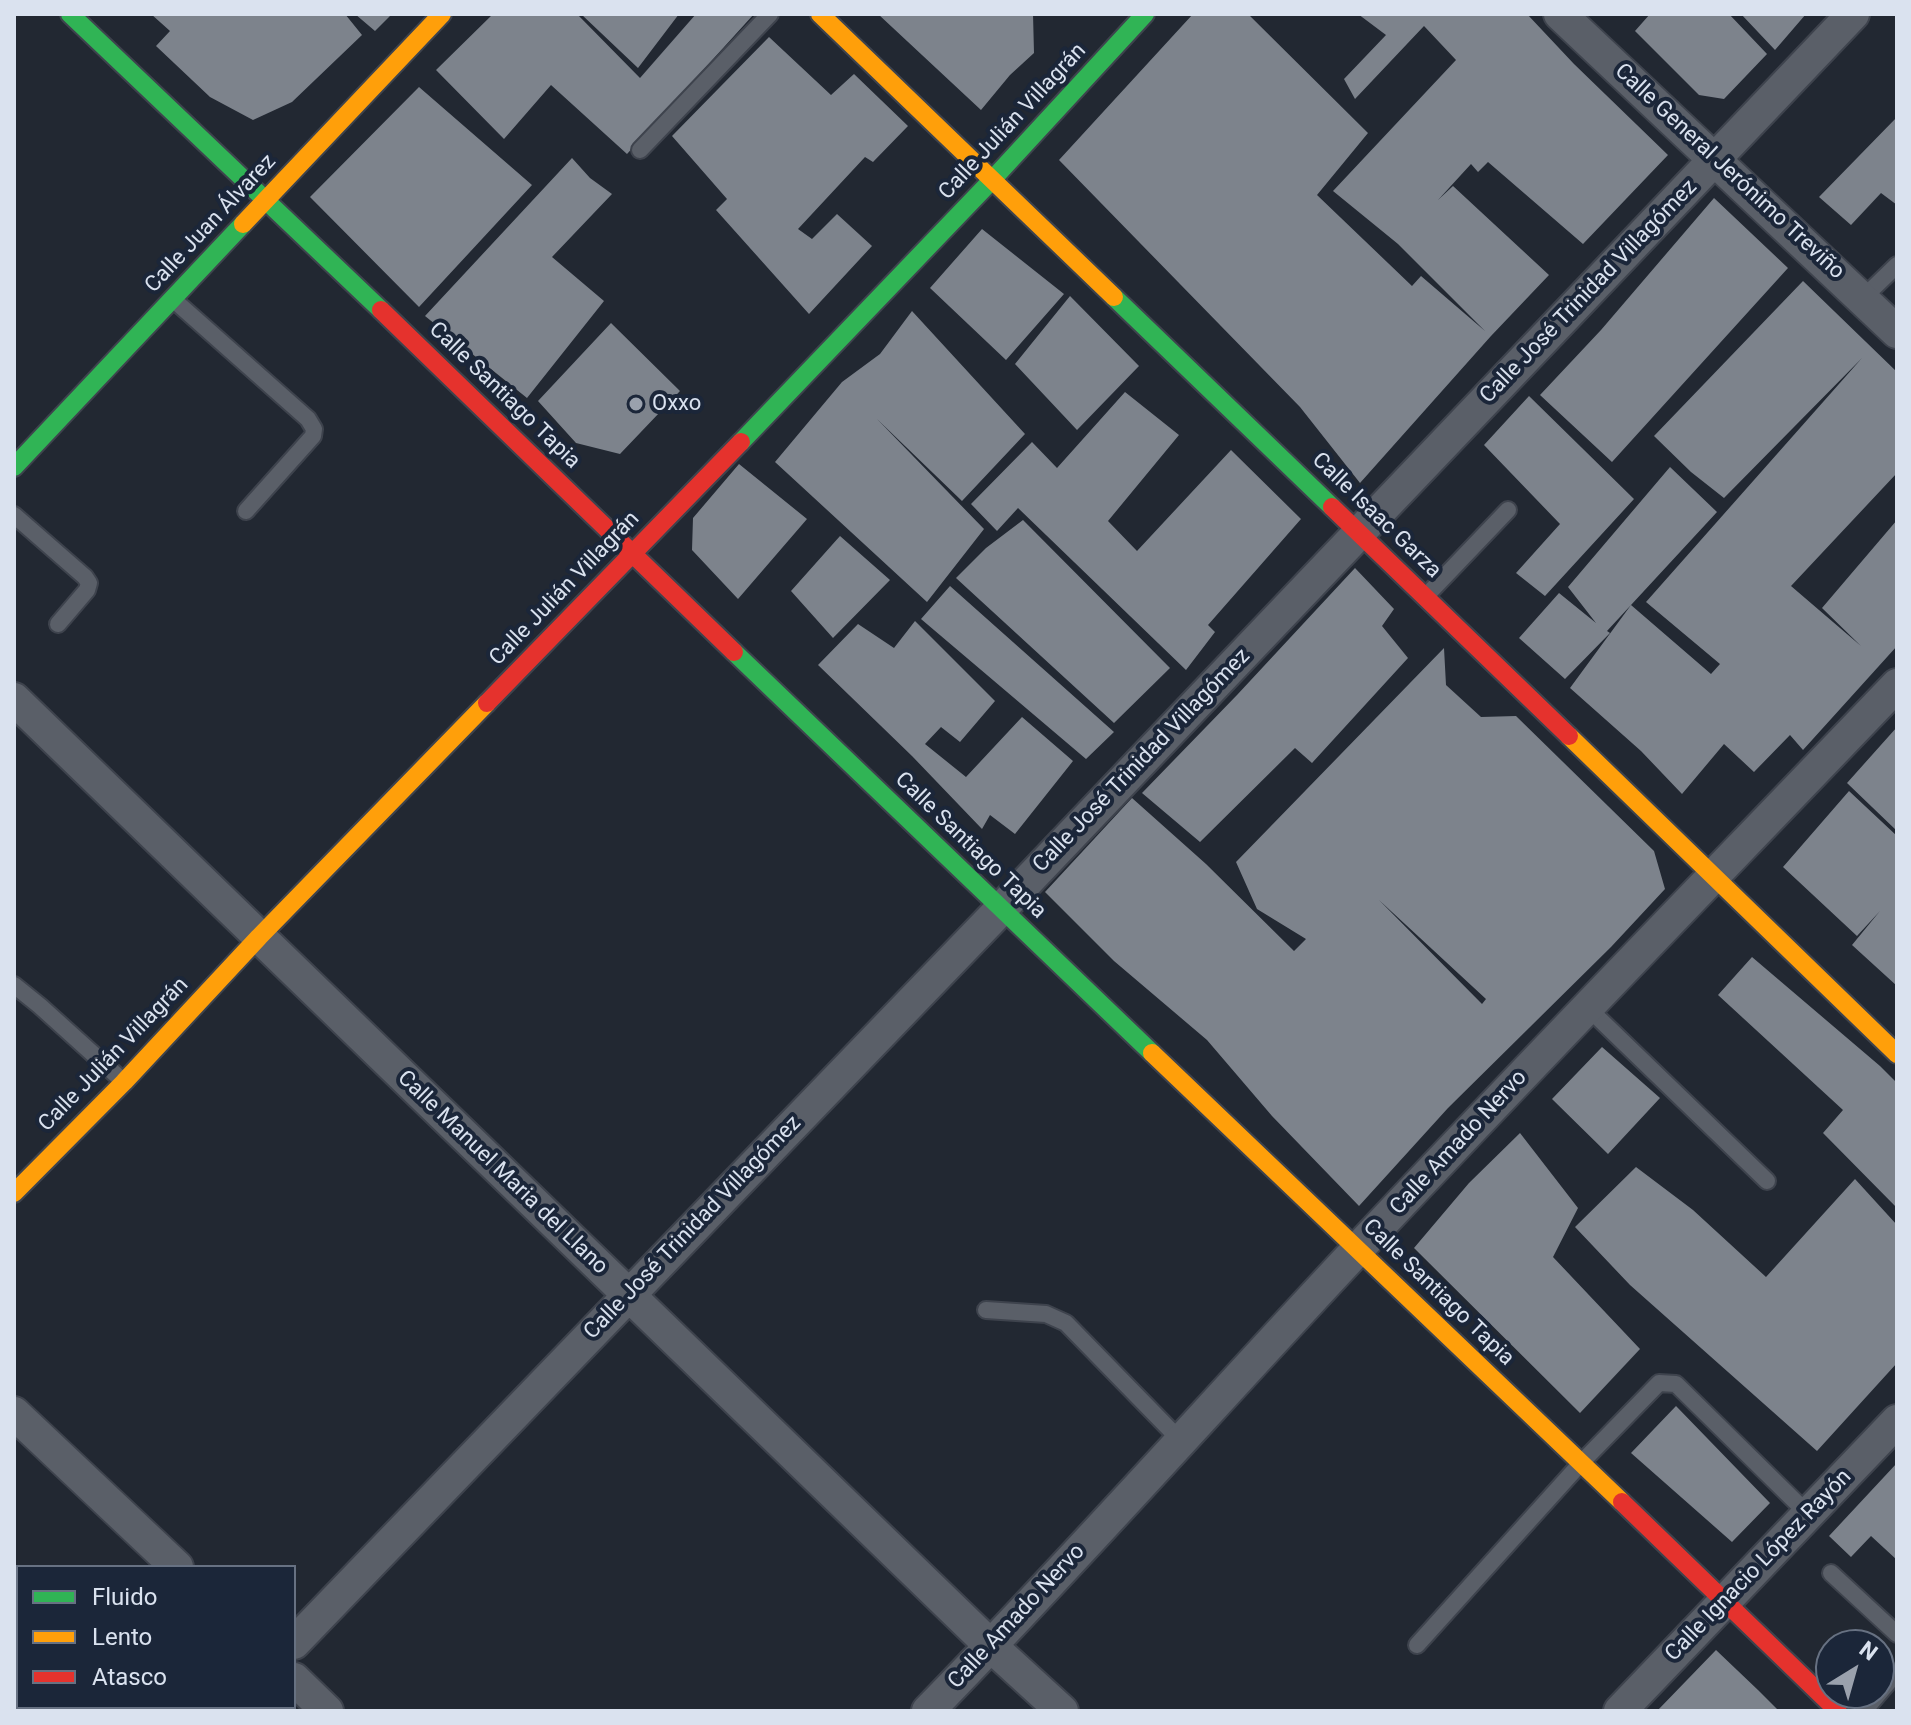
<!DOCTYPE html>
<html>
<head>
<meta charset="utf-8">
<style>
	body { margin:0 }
	#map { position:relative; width:1911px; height:1725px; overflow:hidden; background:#222832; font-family:Roboto,sans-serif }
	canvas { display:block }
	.frame { position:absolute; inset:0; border:16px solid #dae2ef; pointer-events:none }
	.legend { position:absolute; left:16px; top:1565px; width:280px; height:144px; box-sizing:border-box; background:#1b2639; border:2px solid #677182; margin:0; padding:10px 14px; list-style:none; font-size:24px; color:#dae2ef }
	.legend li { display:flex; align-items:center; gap:16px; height:40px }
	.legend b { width:40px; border:2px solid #677182 }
	.north { position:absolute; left:1815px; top:1629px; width:80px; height:80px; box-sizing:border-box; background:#1b2639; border:2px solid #677182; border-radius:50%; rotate:37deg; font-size:22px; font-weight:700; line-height:32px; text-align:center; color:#dae2ef }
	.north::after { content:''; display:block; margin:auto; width:28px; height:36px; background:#9aa1ad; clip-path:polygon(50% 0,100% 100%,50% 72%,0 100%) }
</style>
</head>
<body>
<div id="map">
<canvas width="1911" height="1725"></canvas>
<div class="frame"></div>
<ul class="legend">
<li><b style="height:10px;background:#30b455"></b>Fluido</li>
<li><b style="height:10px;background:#ff9f0a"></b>Lento</li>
<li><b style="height:10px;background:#e5322d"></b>Atasco</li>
</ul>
<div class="north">N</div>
</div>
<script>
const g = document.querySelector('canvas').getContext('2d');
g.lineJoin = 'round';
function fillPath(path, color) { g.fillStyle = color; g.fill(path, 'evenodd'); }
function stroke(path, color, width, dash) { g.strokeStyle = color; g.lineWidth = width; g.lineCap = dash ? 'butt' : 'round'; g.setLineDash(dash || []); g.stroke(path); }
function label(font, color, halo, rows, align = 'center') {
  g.font = font + ' Roboto,sans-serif'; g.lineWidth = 8; g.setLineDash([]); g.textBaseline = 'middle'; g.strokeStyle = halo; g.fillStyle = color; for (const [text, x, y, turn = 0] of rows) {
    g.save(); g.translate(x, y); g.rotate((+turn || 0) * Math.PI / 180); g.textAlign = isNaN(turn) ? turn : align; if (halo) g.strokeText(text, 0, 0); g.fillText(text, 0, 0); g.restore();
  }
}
fillPath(new Path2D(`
	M 151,14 L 345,14 L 362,35 L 292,102 L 253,120 L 210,97 L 156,46 L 170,31 Z
	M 355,14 L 392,14 L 375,31 Z
	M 493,14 L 577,14 L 640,78 L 696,14 L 754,14 L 627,154 L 551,85 L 504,139 L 436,70 Z
	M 581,14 L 679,14 L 638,68 Z
	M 878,14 L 1033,14 L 1034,53 L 1010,75 L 981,110 Z
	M 1193,14 L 1248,14 L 1368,133 L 1317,195 L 1412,286 L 1421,276 L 1485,331 L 1398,244 L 1333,191 L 1456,60 L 1424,26 L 1355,99 L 1344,79 L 1386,35 L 1358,14 L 1527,14 L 1574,64 L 1668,155 L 1583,244 L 1488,162 L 1478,172 L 1471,164 L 1438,200 L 1453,186 L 1549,275 L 1491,336 L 1360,483 L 1300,407 L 1059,160 Z
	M 1650,14 L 1729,14 L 1767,54 L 1724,99 L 1699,95 L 1635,31 Z
	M 1741,14 L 1806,14 L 1775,50 Z
	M 769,37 L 831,95 L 854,74 L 908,126 L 873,162 L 865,157 L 798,229 L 812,239 L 837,214 L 872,246 L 809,314 L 716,210 L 727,199 L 672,136 Z
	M 419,87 L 532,185 L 419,307 L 310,197 Z
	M 1897,117 L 1897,205 L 1881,193 L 1851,225 L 1819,197 Z
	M 572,158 L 590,178 L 612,194 L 552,257 L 604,301 L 527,398 L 425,316 Z
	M 1714,198 L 1788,268 L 1612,462 L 1540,395 L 1601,330 Z
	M 982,229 L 1064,294 L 1006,360 L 930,288 Z
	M 1803,281 L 1897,372 L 1897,473 L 1791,586 L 1861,646 L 1822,608 L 1897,520 L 1897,646 L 1803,750 L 1790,735 L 1754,772 L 1724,744 L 1682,794 L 1641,751 L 1570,688 L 1631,605 L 1607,631 L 1610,633 L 1565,679 L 1519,638 L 1559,593 L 1596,623 L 1568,587 L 1670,467 L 1717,512 L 1631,605 L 1711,674 L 1720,664 L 1646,602 L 1862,358 L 1724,498 L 1691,472 L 1654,436 Z
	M 1070,296 L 1139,366 L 1077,430 L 1015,364 Z
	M 912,311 L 1025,434 L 962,501 L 877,419 L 984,529 L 927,602 L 775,462 L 842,382 L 880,354 Z
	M 611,323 L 680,391 L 620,454 L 576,443 L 538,401 Z
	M 1125,392 L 1179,435 L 1108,521 L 1137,551 L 1231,450 L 1301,519 L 1208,625 L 1215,632 L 1186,670 L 1018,508 L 997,531 L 971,504 L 1032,442 L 1057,468 Z
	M 1529,396 L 1634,499 L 1545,596 L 1516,573 L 1560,524 L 1484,445 Z
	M 739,464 L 807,519 L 738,599 L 692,550 L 693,518 Z
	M 1023,520 L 1170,668 L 1114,723 L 956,578 L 986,548 Z
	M 840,536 L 890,580 L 833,638 L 791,591 Z
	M 1355,568 L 1394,609 L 1382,626 L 1408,658 L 1312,763 L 1295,748 L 1200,842 L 1142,793 L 1237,695 Z
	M 950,586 L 1114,732 L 1086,759 L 921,619 Z
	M 915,621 L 995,701 L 960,742 L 941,727 L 925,744 L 966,777 L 1022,717 L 1073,761 L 1015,834 L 990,815 L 982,829 L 912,756 L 818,665 L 858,624 L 894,648 Z
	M 1444,648 L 1446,685 L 1481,717 L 1516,716 L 1654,851 L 1665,889 L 1611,947 L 1448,1108 L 1359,1206 L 1272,1116 L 1207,1040 L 1114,961 L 1045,892 L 1132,798 L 1206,864 L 1294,951 L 1306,939 L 1257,909 L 1236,862 ZM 1379,900 L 1486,999 L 1482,1004 Z
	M 1897,727 L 1897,831 L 1847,783 Z
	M 1849,791 L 1897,836 L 1897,986 L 1852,945 L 1880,911 L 1857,936 L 1783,867 Z
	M 1752,957 L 1880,1066 L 1897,1083 L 1897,1208 L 1823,1133 L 1843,1110 L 1718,995 Z
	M 1602,1047 L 1660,1098 L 1608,1154 L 1552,1099 Z
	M 1520,1133 L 1578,1208 L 1553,1257 L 1640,1349 L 1580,1413 L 1414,1248 L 1469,1183 Z
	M 1636,1167 L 1693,1210 L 1766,1277 L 1855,1179 L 1897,1225 L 1897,1363 L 1817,1451 L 1630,1285 L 1575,1227 Z
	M 1676,1406 L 1770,1503 L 1732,1542 L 1631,1453 Z
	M 1897,1463 L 1897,1560 L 1871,1536 L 1851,1557 L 1829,1536 Z
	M 1716,1650 L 1758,1690 L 1779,1711 L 1657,1711 Z`), '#7d838c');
const lane = new Path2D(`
	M 640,150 L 770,14
	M 1863,298 L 1897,265
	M 175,301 L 308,419 L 314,429 L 313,436 L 246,511
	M 14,515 L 85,577 L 89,583 L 87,590 L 58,624
	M 1426,596 L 1508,510
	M 14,985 L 40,1006 L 124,1082
	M 1587,1007 L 1767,1181
	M 986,1310 L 1046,1314 L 1066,1323 L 1181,1441
	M 1831,1573 L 1897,1634
	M 1417,1645 L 1581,1463 L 1659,1383 L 1676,1384 L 1809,1515
	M 1864,1711 L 1897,1672`);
const street = new Path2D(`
	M 1560,14 L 1897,332
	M 14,699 L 991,1646 L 1062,1711
	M 14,1413 L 177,1567
	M 294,1643 L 1001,909 L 1853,14
	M 294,1679 L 327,1711
	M 229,1711 L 233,1707
	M 928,1711 C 1075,1560 1214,1403 1358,1249 C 1536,1059 1717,873 1897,685
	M 1620,1711 L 1897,1421`);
const fast = new Path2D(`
	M 70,14 L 381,310
	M 1114,297 L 1332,507
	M 741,442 L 992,180 L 1145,14
	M 14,467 L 243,224
	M 734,652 L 1152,1053`);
const slow = new Path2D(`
	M 820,14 L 1114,297
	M 243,224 L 442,14
	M 1569,736 L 1897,1054
	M 1152,1053 L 1622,1502
	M 14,1193 L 124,1082 L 259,937 L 487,703`);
const jam = new Path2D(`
	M 381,310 L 734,652
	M 1332,507 L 1569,736
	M 487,703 L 741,442
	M 1622,1502 L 1838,1711`);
stroke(lane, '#3e434d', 20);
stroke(street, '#3e434d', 36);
stroke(fast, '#3e434d', 22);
stroke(slow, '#3e434d', 22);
stroke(jam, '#3e434d', 22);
stroke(lane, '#5a5f68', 16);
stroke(street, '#5a5f68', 32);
stroke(fast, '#30b455', 18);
stroke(slow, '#ff9f0a', 18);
stroke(jam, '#e5322d', 18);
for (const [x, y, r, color] of [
	[636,404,8,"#9aa1ad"]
]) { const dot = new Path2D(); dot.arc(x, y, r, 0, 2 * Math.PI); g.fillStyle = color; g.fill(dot); stroke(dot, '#1b2639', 3); }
label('22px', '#dae2ef', '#1b2639', [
	["Calle Julián Villagrán",1013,122,-47],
	["Calle General Jerónimo Treviño",1729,172,43],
	["Calle Juan Álvarez",211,224,-47],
	["Calle José Trinidad Villagómez",1589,292,-46],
	["Calle Santiago Tapia",504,396,44],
	["Calle Isaac Garza",1376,516,44],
	["Calle Julián Villagrán",565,589,-46],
	["Calle José Trinidad Villagómez",1142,761,-46],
	["Calle Santiago Tapia",970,846,44],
	["Calle Julián Villagrán",114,1055,-46],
	["Calle Amado Nervo",1459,1143,-47],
	["Calle Manuel Maria del Llano",502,1173,44],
	["Calle José Trinidad Villagómez",693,1228,-46],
	["Calle Santiago Tapia",1438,1293,44],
	["Calle Ignacio López Rayón",1759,1566,-46],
	["Calle Amado Nervo",1017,1617,-47]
]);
label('22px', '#dae2ef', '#1b2639', [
	["Oxxo",652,404]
], 'left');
</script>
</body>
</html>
